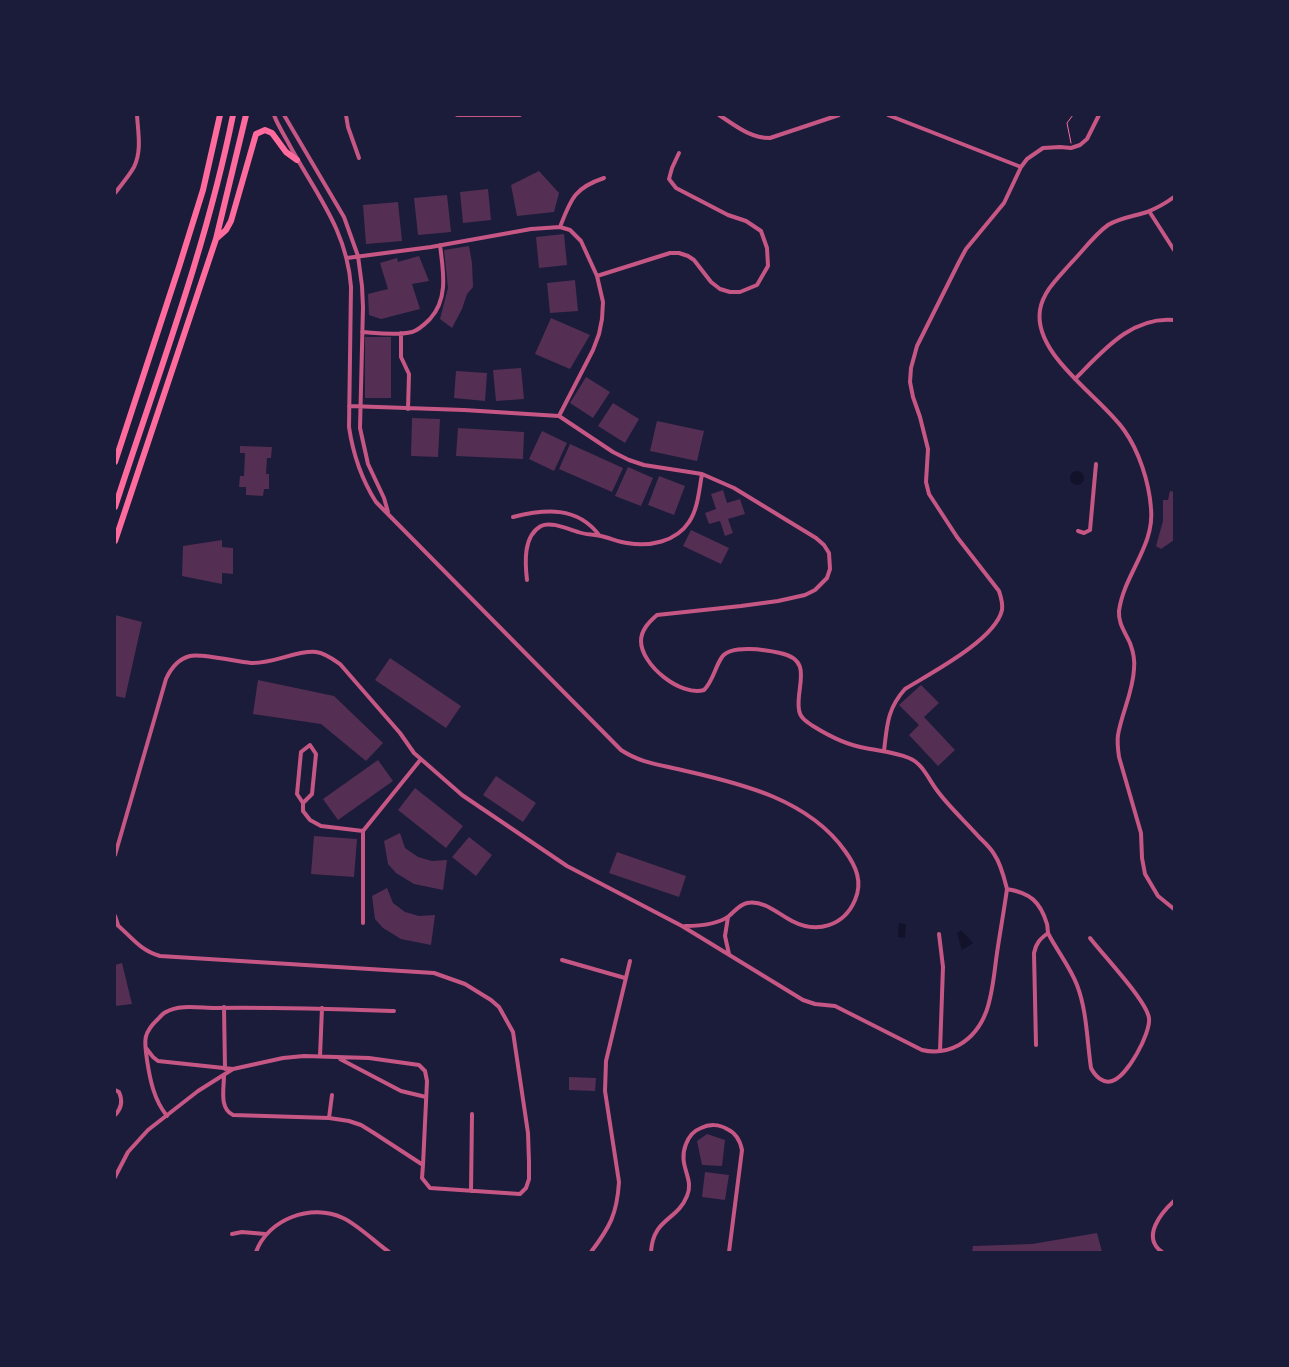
<!DOCTYPE html>
<html>
<head>
<meta charset="utf-8">
<style>
	body { margin:0 }
	#map { position:relative; width:1289px; height:1367px; overflow:hidden; background:#1b1b3a; font-family:"DejaVu Sans",sans-serif }
	canvas { display:block }
	.frame { position:absolute; inset:0; border:116px solid #1b1b3a; pointer-events:none }
</style>
</head>
<body>
<div id="map">
<canvas width="1289" height="1367"></canvas>
<div class="frame"></div>
</div>
<script>
const g = document.querySelector('canvas').getContext('2d');
g.lineJoin = 'round';
function fillPath(path, color) { g.fillStyle = color; g.fill(path, 'evenodd'); }
function stroke(path, color, width, dash) { g.strokeStyle = color; g.lineWidth = width; g.lineCap = dash ? 'butt' : 'round'; g.setLineDash(dash || []); g.stroke(path); }
fillPath(new Path2D(`
	M1070 478a7 7 0 1 1 14 0a7 7 0 1 1-14 0Z
	M 899,923 L 906,924 L 905,938 L 898,937 Z
	M 961,930 L 973,943 L 962,950 L 957,933 Z`), '#12122b');
fillPath(new Path2D(`
	M 539,171 L 559,193 L 554,212 L 517,216 L 511,185 Z
	M 488,189 L 491,220 L 463,223 L 460,192 Z
	M 447,195 L 451,232 L 418,235 L 414,198 Z
	M 398,202 L 402,241 L 366,244 L 363,205 Z
	M 564,234 L 567,265 L 539,268 L 536,237 Z
	M 469,246 L 472,263 L 473,287 L 467,294 L 462,309 L 452,328 L 440,319 L 448,288 L 444,250 Z
	M 419,256 L 429,281 L 412,284 L 420,309 L 381,319 L 369,315 L 368,294 L 388,289 L 380,263 L 397,258 L 398,262 Z
	M 575,280 L 578,311 L 550,313 L 547,283 Z
	M 551,318 L 590,335 L 570,369 L 535,354 Z
	M 365,337 L 391,337 L 391,398 L 365,398 Z
	M 521,368 L 524,399 L 496,401 L 493,370 Z
	M 456,371 L 487,373 L 485,401 L 454,398 Z
	M 586,377 L 610,392 L 593,418 L 570,403 Z
	M 613,403 L 639,419 L 625,443 L 598,426 Z
	M 412,418 L 440,419 L 438,457 L 411,456 Z
	M 657,421 L 704,431 L 697,461 L 650,451 Z
	M 458,428 L 524,432 L 523,459 L 456,456 Z
	M 542,431 L 567,443 L 554,471 L 529,459 Z
	M 570,444 L 623,468 L 612,492 L 559,469 Z
	M 240,446 L 272,447 L 271,458 L 267,458 L 266,474 L 269,474 L 269,489 L 264,489 L 263,496 L 246,495 L 246,487 L 239,487 L 240,476 L 244,476 L 245,453 L 240,453 Z
	M 628,467 L 653,478 L 641,506 L 615,496 Z
	M 659,476 L 685,486 L 674,515 L 648,505 Z
	M 723,490 L 727,503 L 740,499 L 745,514 L 728,519 L 733,533 L 725,536 L 720,521 L 709,524 L 705,513 L 716,509 L 711,494 Z
	M 1170,491 L 1174,492 L 1174,540 L 1161,549 L 1156,546 L 1163,521 L 1163,500 L 1168,500 Z
	M 691,530 L 729,548 L 721,564 L 683,546 Z
	M 222,540 L 222,547 L 233,548 L 233,574 L 222,573 L 222,584 L 182,576 L 183,546 Z
	M 115,615 L 142,622 L 125,698 L 115,696 Z
	M 390,658 L 461,706 L 446,728 L 375,680 Z
	M 258,680 L 334,696 L 383,743 L 366,761 L 321,724 L 253,714 Z
	M 921,685 L 939,703 L 924,717 L 955,750 L 938,766 L 909,735 L 919,725 L 899,705 Z
	M 378,760 L 393,781 L 338,820 L 323,799 Z
	M 496,776 L 536,803 L 523,822 L 483,795 Z
	M 415,788 L 463,826 L 446,848 L 398,810 Z
	M 400,833 L 405,848 L 418,857 L 432,861 L 447,860 L 443,890 L 414,884 L 396,873 L 388,864 L 384,841 Z
	M 314,836 L 357,839 L 354,877 L 311,874 Z
	M 469,837 L 492,855 L 476,876 L 452,857 Z
	M 617,852 L 686,876 L 679,897 L 609,873 Z
	M 387,888 L 393,903 L 405,912 L 419,916 L 435,915 L 431,945 L 401,939 L 383,928 L 375,919 L 372,896 Z
	M 122,963 L 132,1004 L 115,1006 L 115,965 Z
	M 569,1077 L 596,1078 L 595,1091 L 569,1090 Z
	M 707,1134 L 725,1140 L 722,1166 L 702,1165 L 697,1141 Z
	M 705,1172 L 729,1175 L 725,1200 L 702,1197 Z
	M 1097,1233 L 1102,1252 L 972,1252 L 973,1246 L 1032,1244 Z`), '#542f53');
stroke(new Path2D(`
	M 1071,143 L 1067,123 L 1073,115`), '#ff6b9d', 1);
stroke(new Path2D(`
	M 274,115 C 278,126 285,136 290,146 C 316,194 347,230 351,287 L 349,427 C 353,454 362,480 376,502 L 621,750 C 642,764 663,765 686,771 C 743,784 809,800 845,851 C 856,866 863,882 855,900 C 844,926 817,934 792,921 C 778,914 765,900 747,903 C 739,905 735,911 729,916 C 717,925 699,926 685,926
	M 284,115 L 344,217 L 358,256 L 362,286 L 363,307 L 360,428 L 368,464 L 384,498 L 388,512
	M 346,115 L 348,127 L 359,158
	M 457,115 L 520,115
	M 719,115 C 736,126 750,138 770,138 L 839,115
	M 888,115 L 1021,167
	M 115,193 C 121,185 129,176 134,167 C 142,151 138,132 137,115
	M 1174,197 C 1166,203 1157,208 1147,212 C 1135,216 1119,218 1108,225 C 1094,235 1083,251 1071,263 C 1059,277 1043,291 1040,310 C 1033,355 1100,396 1124,430 C 1139,451 1149,482 1151,508 C 1155,546 1124,574 1119,611 C 1118,623 1125,632 1130,643 C 1133,651 1135,661 1134,669 C 1133,692 1122,712 1118,735 C 1117,742 1118,750 1119,757 L 1141,833 L 1142,858 L 1145,874 L 1158,896 L 1174,909
	M 1149,211 L 1174,250
	M 560,227 C 571,199 574,188 604,178
	M 347,258 L 431,247 L 531,229 L 560,227 L 570,230 L 581,241 L 597,276 L 603,302 L 602,319 L 599,334 L 593,350 L 559,416
	M 597,276 L 670,253 L 679,253 L 688,256 L 694,260 L 711,282 L 720,289 L 730,292 L 740,292 L 757,285 L 768,266 L 767,248 L 761,231 L 746,221 L 728,215 L 676,188 L 669,179 L 672,168 L 679,153
	M 362,332 C 377,333 396,336 412,332 C 419,330 425,324 430,319 C 449,298 443,270 440,245
	M 401,333 L 401,357 L 409,374 L 408,409
	M 1075,379 C 1102,352 1131,316 1174,320
	M 513,517 C 545,509 577,506 599,535
	M 1078,531 L 1084,533 L 1090,530 L 1096,464
	M 527,580 C 525,563 523,536 541,526 C 551,521 568,529 578,532 C 586,535 593,534 601,536 C 610,538 618,542 627,543 C 649,547 676,542 689,522 C 698,509 699,490 702,474
	M 884,751 C 887,726 887,709 905,689 C 931,673 995,640 1002,610 C 1003,604 1001,597 999,591 L 957,537 L 929,494 L 926,482 L 928,449 L 920,417 L 913,397 L 910,382 L 911,368 L 917,346 L 959,262 L 966,249 L 1004,203 L 1021,167 L 1027,159 L 1043,148 L 1060,147 L 1071,148 L 1080,145 L 1087,139 L 1099,115
	M 303,803 L 312,794 L 316,754 L 310,745 L 301,752 L 297,794 L 303,803 L 303,811 L 310,820 L 321,826 L 363,831
	M 363,831 L 363,923
	M 363,831 L 421,759
	M 115,855 L 166,679 C 171,668 178,659 190,656 C 201,653 237,662 251,663 C 274,664 296,650 316,652 C 325,653 333,659 340,664 L 400,733 L 414,753 L 462,795 L 567,866 L 682,926 L 803,1000 L 815,1004 L 835,1006 L 922,1050 C 935,1053 948,1051 959,1045 C 992,1026 992,987 997,953 C 1000,932 1004,911 1007,889 C 1004,877 1001,864 994,854 C 990,847 984,842 979,837 C 965,821 948,806 936,789 C 928,778 922,763 909,758 C 895,752 880,751 865,748 C 847,745 829,736 813,726 C 807,722 800,718 799,710 C 795,688 815,660 780,653 C 767,650 731,644 722,657 C 715,667 713,681 704,690 C 681,697 641,665 641,641 C 641,630 649,622 657,615 L 741,606 L 778,601 L 805,595 L 815,590 L 827,578 L 830,569 L 829,553 L 824,545 L 816,538 L 734,488 L 702,474 L 644,465 L 629,460 L 613,452 L 559,416 L 464,410 L 349,406
	M 1007,889 C 1030,893 1040,901 1047,924 C 1048,928 1047,932 1049,935 C 1058,952 1070,967 1077,985 C 1087,1011 1087,1041 1091,1068 C 1095,1076 1103,1084 1112,1081 C 1127,1077 1151,1033 1149,1018 C 1146,1000 1103,955 1090,938
	M 115,916 L 118,925
	M 728,917 L 725,936 L 729,954
	M 115,923 C 131,936 139,950 160,956 L 434,973 L 465,984 L 491,1000 L 499,1007 L 513,1032 L 528,1133 L 529,1162 L 529,1179 L 526,1188 L 520,1194 L 430,1188 L 422,1178 L 423,1165 L 374,1133 L 361,1125 L 349,1121 L 329,1118 L 233,1115 C 219,1108 224,1089 224,1075
	M 939,934 L 943,967 L 940,1051
	M 562,960 L 625,978
	M 224,1007 L 225,1069
	M 1036,1045 L 1034,953 C 1036,943 1040,939 1048,933
	M 146,1048 L 153,1057 L 158,1061 L 233,1069
	M 320,1056 L 322,1008
	M 340,1059 L 401,1091 L 426,1097
	M 115,1090 L 119,1092 C 123,1101 122,1108 115,1115
	M 167,1116 C 154,1100 150,1080 147,1060 C 144,1040 143,1033 158,1019 C 160,1017 163,1013 166,1012 C 179,1004 201,1008 215,1008 C 275,1007 334,1009 394,1011
	M 329,1118 L 332,1095
	M 115,1177 L 128,1152 L 148,1130 L 198,1091 L 233,1069 L 283,1058 L 304,1056 L 369,1058 L 419,1065 L 425,1071 L 427,1081 L 423,1165
	M 471,1191 L 472,1114
	M 232,1234 L 242,1232 L 265,1234
	M 256,1252 C 268,1219 311,1203 343,1218 C 358,1225 375,1242 389,1252
	M 591,1252 C 610,1227 617,1214 619,1182 L 605,1091 L 606,1061 L 630,961
	M 651,1252 C 653,1218 677,1221 687,1196 C 695,1178 677,1166 686,1144 C 689,1136 693,1131 701,1128 C 709,1124 719,1124 727,1129 C 736,1133 740,1140 742,1150 L 729,1252
	M 1162,1252 C 1141,1237 1161,1213 1174,1201`), '#c65784', 4);
stroke(new Path2D(`
	M 217,238 L 226,230 L 231,221 L 256,134 L 265,130 L 272,133 L 286,152 L 297,160
	M 115,462 L 179,267 L 203,190 L 220,115
	M 115,507 C 157,377 206,249 233,115
	M 115,541 L 216,239 L 246,115`), '#ff6b9d', 6);
</script>
</body>
</html>
